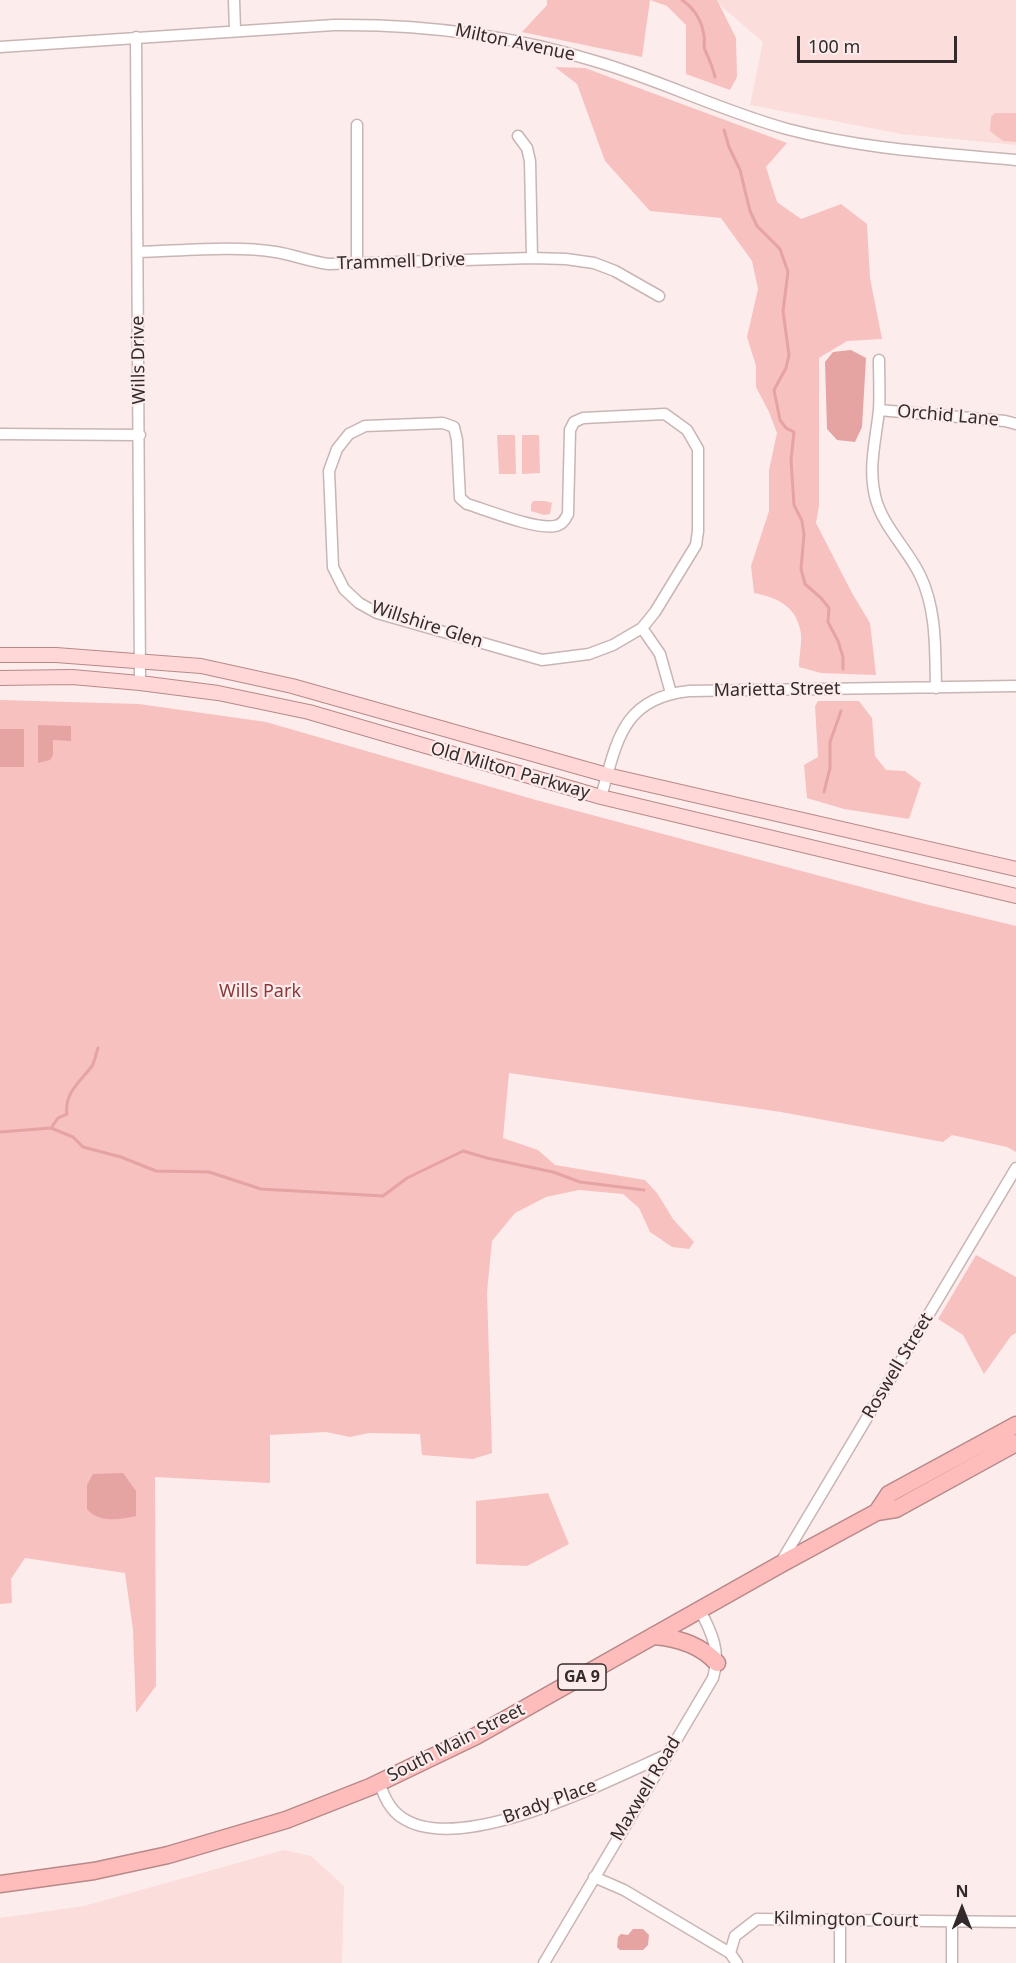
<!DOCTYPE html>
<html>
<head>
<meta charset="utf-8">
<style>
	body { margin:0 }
	#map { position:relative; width:1016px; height:1963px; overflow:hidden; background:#fdecec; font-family:"Noto Sans",sans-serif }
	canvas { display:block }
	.north { position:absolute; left:932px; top:1879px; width:60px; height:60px; -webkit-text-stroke:4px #fdecec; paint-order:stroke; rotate:0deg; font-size:16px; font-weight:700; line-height:24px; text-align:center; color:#332b2b }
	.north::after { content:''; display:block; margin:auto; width:21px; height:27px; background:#332b2b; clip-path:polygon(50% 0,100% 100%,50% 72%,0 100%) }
	.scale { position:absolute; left:797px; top:36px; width:160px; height:27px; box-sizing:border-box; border:3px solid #332b2b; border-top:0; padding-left:8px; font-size:18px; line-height:21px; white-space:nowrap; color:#332b2b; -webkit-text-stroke:4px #fdecec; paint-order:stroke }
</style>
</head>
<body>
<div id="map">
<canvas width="1016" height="1963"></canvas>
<div class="north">N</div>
<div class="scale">100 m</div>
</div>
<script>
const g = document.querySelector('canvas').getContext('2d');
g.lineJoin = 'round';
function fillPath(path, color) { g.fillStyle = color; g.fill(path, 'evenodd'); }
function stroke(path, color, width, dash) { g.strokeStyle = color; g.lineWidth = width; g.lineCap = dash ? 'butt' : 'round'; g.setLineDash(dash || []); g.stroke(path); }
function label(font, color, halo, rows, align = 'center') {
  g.font = font + ' "Noto Sans",sans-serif'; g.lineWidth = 4.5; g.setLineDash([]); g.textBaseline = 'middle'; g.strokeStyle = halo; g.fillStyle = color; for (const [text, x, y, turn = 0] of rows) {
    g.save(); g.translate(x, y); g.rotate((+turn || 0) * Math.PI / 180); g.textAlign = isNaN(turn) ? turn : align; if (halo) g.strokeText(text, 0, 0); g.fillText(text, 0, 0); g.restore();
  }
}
fillPath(new Path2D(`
	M 717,0 L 1016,0 L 1016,145 L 902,134 L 750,105 L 763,42 L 720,5 Z
	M 284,1850 L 311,1856 L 344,1886 L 342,1963 L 0,1963 L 0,1918 L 84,1906 Z`), '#fbdddc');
fillPath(new Path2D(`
	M 547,0 L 717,0 L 736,38 L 737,77 L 730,90 L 686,74 L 686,25 L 667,6 L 650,0 L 642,57 L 522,32 L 547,5 Z
	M 555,67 L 585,68 L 787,143 L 766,167 L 777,202 L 801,219 L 841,204 L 867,224 L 870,278 L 882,339 L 847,341 L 819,358 L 819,506 L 816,523 L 852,593 L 870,623 L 876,675 L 821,673 L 799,667 C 799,655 803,640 800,629 C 795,605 775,597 754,593 L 751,566 L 769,511 L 769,470 L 777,433 L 769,412 L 756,387 L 756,366 L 747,337 L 758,289 L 752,261 L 721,218 L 650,211 L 605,161 L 577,84 Z
	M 995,113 L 1016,113 L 1016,142 L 1003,141 L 990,131 L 991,117 Z
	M 497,435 L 515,435 L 516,474 L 499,474 Z
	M 522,435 L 539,435 L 540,473 L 522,474 Z
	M 533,501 L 545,501 L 552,503 L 550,514 L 544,515 L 531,511 L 531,505 Z
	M 0,700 L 139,704 L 266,722 L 536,800 L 925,904 L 1016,926 L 1016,1152 L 1007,1147 L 952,1135 L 943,1142 L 781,1112 L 509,1073 L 503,1138 L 538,1150 L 555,1165 L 645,1180 L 657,1193 L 673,1219 L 694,1242 L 689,1249 L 672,1247 L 650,1232 L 639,1208 L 623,1194 L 579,1190 L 546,1197 L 515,1213 L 492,1241 L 487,1292 L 492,1453 L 473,1459 L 422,1455 L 420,1434 L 369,1433 L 350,1437 L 326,1432 L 270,1435 L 270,1483 L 155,1477 L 156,1686 L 136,1713 L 133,1630 L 125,1573 L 25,1558 L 11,1579 L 12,1603 L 0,1604 Z
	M 818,701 L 859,701 L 872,718 L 875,756 L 886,770 L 905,771 L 921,783 L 909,819 L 844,809 L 807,798 L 804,765 L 818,757 L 815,706 Z
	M 976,1255 L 1016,1277 L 1016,1333 L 1011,1336 L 984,1374 L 963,1335 L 938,1319 Z
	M 548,1493 L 569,1544 L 527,1566 L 476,1564 L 476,1501 Z`), '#f7c1c0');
fillPath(new Path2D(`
	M 851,350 L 866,358 L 862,427 L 855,442 L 837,440 L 827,429 L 825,362 L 833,352 Z
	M 38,725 L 71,726 L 71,741 L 53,740 L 53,755 L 50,760 L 38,763 Z
	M 0,729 L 24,729 L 24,767 L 0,767 Z
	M 123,1473 L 136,1491 L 136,1516 C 119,1520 99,1523 87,1509 L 87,1485 L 93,1474 Z
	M 633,1929 L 643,1929 L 649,1935 L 648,1945 L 643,1950 L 620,1950 L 617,1947 L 618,1937 L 621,1934 L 628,1935 Z`), '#e5a3a2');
stroke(new Path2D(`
	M 682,0 C 695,9 702,20 704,36 C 705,41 703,45 705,50 C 709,59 713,67 715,77
	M 724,130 L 729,147 L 740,170 L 750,211 L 757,226 L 780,249 L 788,272 L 783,311 L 789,355 L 786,368 L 774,390 L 780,420 L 786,428 L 794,432 L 791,460 L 794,505 L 802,521 L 804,535 L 801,569 L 805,584 L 821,598 L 829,608 L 828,622 L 838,641 L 843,657 L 843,669
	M 824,792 L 830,768 L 830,742 L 841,711
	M 51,1128 L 58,1118 L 67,1114 C 64,1093 80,1082 92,1066 C 95,1061 96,1053 98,1048
	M 0,1132 L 51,1128 L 73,1137 L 83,1147 L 121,1157 L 156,1171 L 209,1172 L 261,1189 L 383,1196 L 407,1178 L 463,1151 L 487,1158 L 553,1172 L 580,1182 L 644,1190`), '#e5a3a2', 3);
const minor = new Path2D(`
	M 234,0 L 235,30
	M 136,37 L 140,683
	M 0,47 L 334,25 C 424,24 512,35 598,62 C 662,81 722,111 787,129 C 862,149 939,153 1016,160
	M 518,136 L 527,148 L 530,161 L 532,258
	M 138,252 C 179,251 235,245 276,252 C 294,255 311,262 329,264 L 532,258 L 566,259 L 594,263 L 615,271 L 659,296
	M 357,264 L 357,125
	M 879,360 C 879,376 880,394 879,410 C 876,439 868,467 875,496 C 882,526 907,548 920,575 C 937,610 935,650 936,688
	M 879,410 L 1005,421 L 1016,424
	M 665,414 L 687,430 L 698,449 L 698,531 L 696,545 L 655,612 L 642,628 L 613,645 L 589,654 L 542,660 L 377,613 L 359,603 L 344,589 L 333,567 L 329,471 L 337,449 L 349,434 L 365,426 L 443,423 L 454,427 L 457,440 L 460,498 L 467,504 C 487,510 536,530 555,526 C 562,525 565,520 568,514 L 570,430 L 574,422 L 583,418 Z
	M 0,434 L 140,435
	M 642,628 L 660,654 L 671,693
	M 601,797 C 617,741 622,698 689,691 L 1016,686
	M 781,1562 L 1016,1168
	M 379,1783 C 384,1795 389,1809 401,1817 C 459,1858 607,1781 666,1755
	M 594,1877 L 624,1890 L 730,1953 L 735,1936 L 757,1919 L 1016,1922
	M 952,1922 L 952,1963
	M 730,1953 L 737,1963
	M 544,1963 L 713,1678 C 721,1652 712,1633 700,1610
	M 840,1963 L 840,1920`);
const major = new Path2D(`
	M 0,655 L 56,655 L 201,666 L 292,686 L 607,775 L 1016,869
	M 0,678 L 72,677 L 140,683 L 218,693 L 309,712 L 601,797 L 1016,896`);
const highway = new Path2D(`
	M 877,1512 L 889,1494 L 1016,1425
	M 654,1636 C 678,1638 701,1645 717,1663
	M 0,1884 L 94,1871 L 168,1855 L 286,1820 L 370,1787 L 476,1736 L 781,1564 L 877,1512 L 896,1509 L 1016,1443`);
stroke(minor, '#c9b5b4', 13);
stroke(major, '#b78989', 16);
stroke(highway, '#b78989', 19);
stroke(minor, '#fff', 10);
stroke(major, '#fed7d6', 14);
stroke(highway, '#febcbb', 16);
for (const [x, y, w] of [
	[582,1677,48]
]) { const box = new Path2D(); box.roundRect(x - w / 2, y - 13, w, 26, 4.5); g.fillStyle = '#fdecec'; g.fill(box); stroke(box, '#332b2b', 1.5); }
label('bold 16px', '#332b2b', null, [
	["GA 9",582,1677]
]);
label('18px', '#332b2b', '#fdecec', [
	["Milton Avenue",515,43,12],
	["Trammell Drive",401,262,-2],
	["Wills Drive",139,360,-91],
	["Orchid Lane",948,416,5],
	["Willshire Glen",427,625,18],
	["Marietta Street",777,690,-1],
	["Old Milton Parkway",510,771,16],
	["Roswell Street",898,1366,-59],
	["South Main Street",456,1743,-27],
	["Maxwell Road",646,1789,-59],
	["Brady Place",550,1802,-20],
	["Kilmington Court",846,1920,1]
]);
label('18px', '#89393c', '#fdecec', [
	["Wills Park",260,992]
]);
</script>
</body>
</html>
